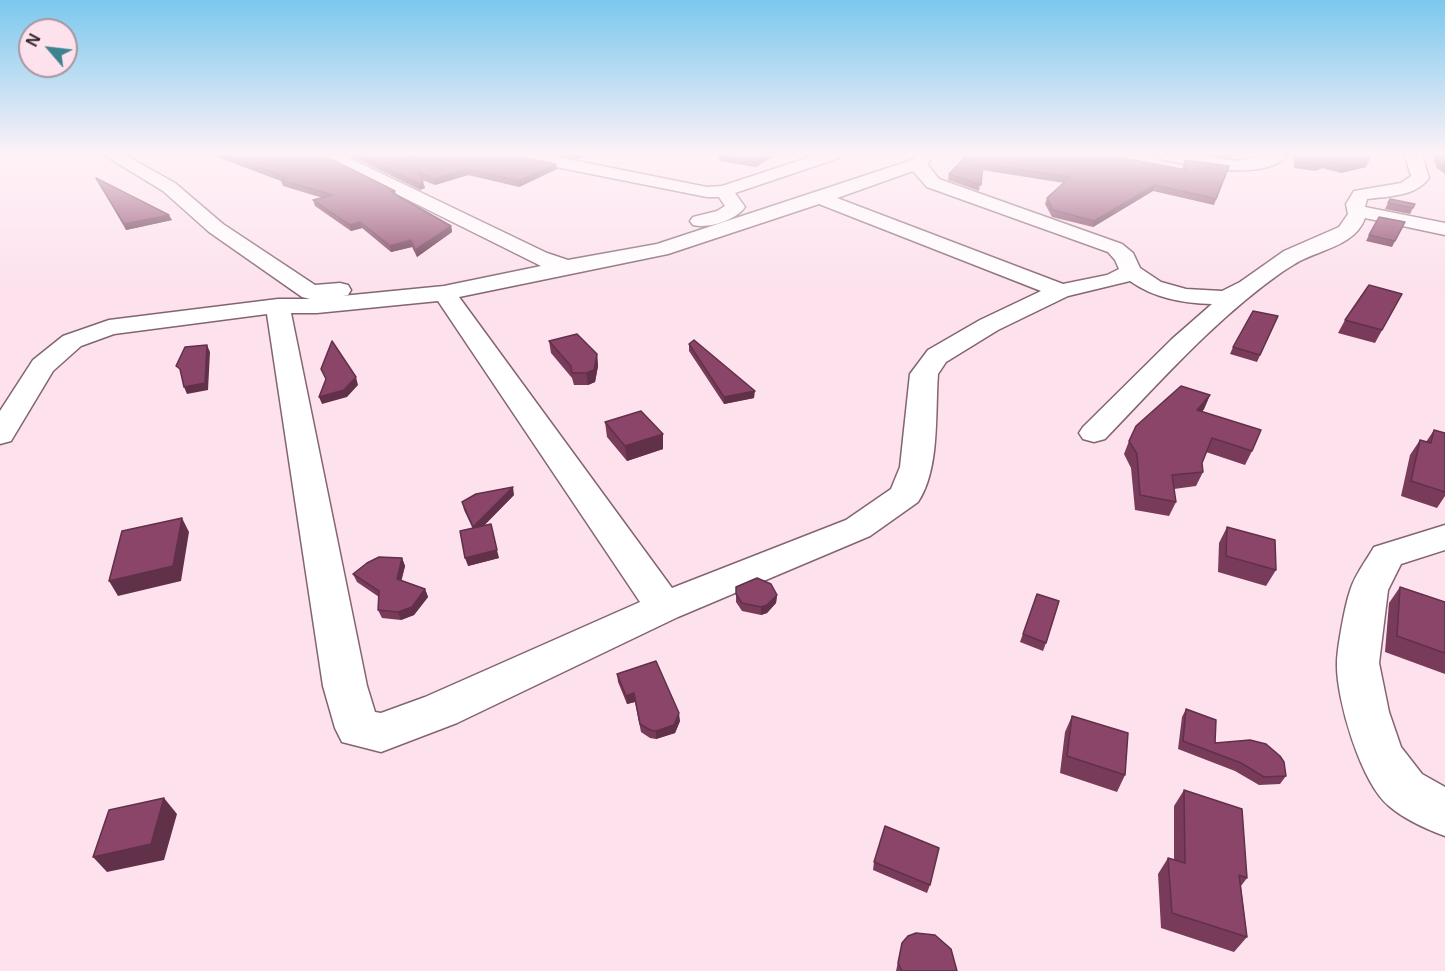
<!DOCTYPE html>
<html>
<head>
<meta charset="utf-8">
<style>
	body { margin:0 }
	#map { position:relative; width:1445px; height:971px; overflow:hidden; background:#fde1ed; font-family:Arial,sans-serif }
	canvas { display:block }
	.north { position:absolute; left:18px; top:18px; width:60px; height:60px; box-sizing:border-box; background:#fde1ed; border:2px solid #ab959e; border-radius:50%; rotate:298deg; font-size:16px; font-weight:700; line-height:24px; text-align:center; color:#2f2328 }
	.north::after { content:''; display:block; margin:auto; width:21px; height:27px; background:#3e848f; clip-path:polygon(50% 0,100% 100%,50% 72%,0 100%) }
</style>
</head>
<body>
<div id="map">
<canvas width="1445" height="971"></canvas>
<div class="north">N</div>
</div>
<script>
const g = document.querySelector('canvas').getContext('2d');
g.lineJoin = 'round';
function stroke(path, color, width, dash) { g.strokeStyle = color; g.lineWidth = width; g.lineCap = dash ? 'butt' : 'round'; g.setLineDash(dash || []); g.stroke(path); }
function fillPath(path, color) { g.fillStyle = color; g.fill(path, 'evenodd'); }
const minor = new Path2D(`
	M 104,155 L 125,155 L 175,183 L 223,224 L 315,285 L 340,283 L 348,285 L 351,290 L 348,295 L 342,296 L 444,286 L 541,266 L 328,160 L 327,155 L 343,155 L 547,253 L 568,260 L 657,244 L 912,160 L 917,155 L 935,155 L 927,164 L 939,179 L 1122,244 L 1133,253 L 1140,268 L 1161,282 L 1186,289 L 1222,291 L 1240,282 L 1284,251 L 1339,227 L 1348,214 L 1346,204 L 1354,191 L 1401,183 L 1411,176 L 1405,155 L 1422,155 L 1429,178 C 1415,197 1388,196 1367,199 L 1365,207 L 1445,223 L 1445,235 L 1365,218 C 1356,244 1324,249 1302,260 C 1295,263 1289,268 1282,272 C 1215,319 1161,381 1105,439 L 1094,442 L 1083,439 L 1079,433 L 1083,427 L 1172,339 L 1212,304 C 1182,303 1154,298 1130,281 L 1068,296 L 998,330 L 946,362 L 938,374 C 935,413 940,469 918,502 L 870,536 L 678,617 L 457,723 L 381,752 L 342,742 L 335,728 L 323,686 L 267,314 L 114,334 L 81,346 L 53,371 L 11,441 L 0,444 L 0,411 L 33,360 L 63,336 L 109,320 L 278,299 L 310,299 L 302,297 L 209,232 L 163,191 ZM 913,171 L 927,187 L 1108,252 L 1115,260 L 1119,269 L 1107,275 L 1063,284 L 837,198 ZM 819,204 L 1041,291 L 980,320 L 928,350 L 910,374 L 900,467 L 891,489 L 846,520 L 672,588 L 459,297 L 668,254 ZM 438,301 L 640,602 L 425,697 L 381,713 L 375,712 L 367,686 L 291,313 L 317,313 Z
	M 513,155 L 547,155 L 707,187 L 722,186 L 816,155 L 841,155 L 839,158 L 735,193 L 745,207 C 736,220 709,229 693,225 L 690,221 L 693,217 L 717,211 L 725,206 L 719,197 L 707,197 L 521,160 Z
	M 1155,155 L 1198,155 L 1237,161 L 1266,155 L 1288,155 C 1263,183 1195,165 1163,160 Z
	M 1445,525 L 1445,550 L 1401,564 L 1388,590 L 1379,663 L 1389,712 L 1401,747 L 1422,774 L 1445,787 L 1445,836 C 1426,829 1404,819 1389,806 C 1361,783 1336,699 1337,663 C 1337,649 1345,605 1350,591 C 1354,576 1366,561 1374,547 Z`);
stroke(minor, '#836472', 3);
fillPath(minor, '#fff');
fillPath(new Path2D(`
	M 211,155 L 326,155 L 326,157 L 395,191 L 396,194 L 451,226 L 452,232 L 417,257 L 412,247 L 391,252 L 362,228 L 351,231 L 315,206 L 313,200 L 323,198 L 283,186 L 281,181 Z
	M 349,155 L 398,155 L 400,159 L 520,157 L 556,164 L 557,169 L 519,187 L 468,175 L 435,185 L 422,180 L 425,188 L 420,190 Z
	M 560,155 L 586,155 L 578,159 Z
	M 775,155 L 756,167 L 719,161 L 719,156 Z
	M 967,155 L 1183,170 L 1183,166 L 1185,160 L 1229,166 L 1214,205 L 1153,191 L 1093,227 L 1052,217 L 1045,204 L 1047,198 L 1064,183 L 982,170 L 979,191 L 948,180 L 949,174 Z
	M 1207,155 L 1233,155 L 1232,158 Z
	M 1293,155 L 1367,155 L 1369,160 L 1366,167 L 1341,173 L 1322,168 L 1315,171 L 1294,168 Z
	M 1432,155 L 1445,155 L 1445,174 L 1437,168 Z
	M 96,178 L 172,220 L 126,230 Z
	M 1390,199 L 1415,204 L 1410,214 L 1385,209 Z
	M 1405,222 L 1392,247 L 1366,241 L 1369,235 Z
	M 1402,294 L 1375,343 L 1338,333 L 1345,320 Z
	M 1278,316 L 1257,362 L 1230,354 L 1233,347 Z
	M 549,341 L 597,354 L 598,366 L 595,382 L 588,385 L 574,385 L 572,378 L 551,353 Z
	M 689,344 L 754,398 L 724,404 L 689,351 Z
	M 1210,395 L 1204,409 L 1202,412 L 1252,451 L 1245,465 L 1206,452 L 1202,463 L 1203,472 L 1196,486 L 1174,489 L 1176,502 L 1169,516 L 1135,510 L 1131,468 L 1124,454 L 1129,441 Z
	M 605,422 L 663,434 L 663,449 L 627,461 L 607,437 Z
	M 1434,430 L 1445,433 L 1445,496 L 1437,508 L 1401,496 L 1410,455 L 1420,440 L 1426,442 Z
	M 514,495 L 483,526 L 499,558 L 468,566 L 473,529 L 464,510 L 462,502 Z
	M 1227,527 L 1276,570 L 1266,586 L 1218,572 L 1219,543 Z
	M 402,558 L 405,566 L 401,580 L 425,589 L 428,597 L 414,615 L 401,620 L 382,618 L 378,610 L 379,597 L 357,582 L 353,574 Z
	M 736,587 L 777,595 L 776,603 L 767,613 L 761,615 L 742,611 L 736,602 Z
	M 1400,587 L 1445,602 L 1445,674 L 1385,652 L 1389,603 Z
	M 1037,594 L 1046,643 L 1043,651 L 1020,642 Z
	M 617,674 L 680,721 L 675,733 L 656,739 L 650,738 L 641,732 L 635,702 L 627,704 L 618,682 Z
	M 1186,709 L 1215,743 L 1286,776 L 1280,784 L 1259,785 L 1235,771 L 1178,749 L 1182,717 Z
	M 1072,716 L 1125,775 L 1117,792 L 1060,773 L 1065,732 Z
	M 1184,790 L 1247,878 L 1241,886 L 1247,937 L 1234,952 L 1161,928 L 1158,874 L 1168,858 L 1174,860 L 1174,806 Z
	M 874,862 L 930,885 L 927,893 L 873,870 Z
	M 902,943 L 957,971 L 896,971 Z`), '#783b59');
fillPath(new Path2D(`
	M 578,155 L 586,155 L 578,159 Z
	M 767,155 L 775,155 L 756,167 L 756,162 Z
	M 1369,160 L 1366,167 L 1341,173 L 1344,166 Z
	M 1326,161 L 1322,168 L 1315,171 L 1318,164 Z
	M 556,164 L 557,169 L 519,187 L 519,181 Z
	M 467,169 L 468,175 L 435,185 L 434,179 Z
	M 423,182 L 425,188 L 420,190 L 419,184 Z
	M 1155,185 L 1153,191 L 1093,227 L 1094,221 Z
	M 169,215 L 172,220 L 126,230 L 124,224 Z
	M 360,222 L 362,228 L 351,231 L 350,225 Z
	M 451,226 L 452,232 L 417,257 L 415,250 Z
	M 411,240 L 412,247 L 391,252 L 390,246 Z
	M 207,345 L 210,352 L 208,390 L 187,394 L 184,387 Z
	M 597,354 L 598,366 L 595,382 L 588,385 L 586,373 Z
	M 356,377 L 358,385 L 347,397 L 322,404 L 319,397 Z
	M 755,391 L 754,398 L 724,404 L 724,397 Z
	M 1210,395 L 1204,409 L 1191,424 L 1197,410 Z
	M 663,434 L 663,449 L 627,461 L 625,446 Z
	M 513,487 L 514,495 L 475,535 L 473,527 Z
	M 182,518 L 189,532 L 181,581 L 118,596 L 109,581 Z
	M 497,550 L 499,558 L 468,566 L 465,558 Z
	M 402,558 L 405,566 L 400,587 L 397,579 Z
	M 425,589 L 428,597 L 414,615 L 401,620 L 398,612 Z
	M 777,595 L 776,603 L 767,613 L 761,615 L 761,607 Z
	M 634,693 L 635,702 L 627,704 L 626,696 Z
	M 679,713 L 680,721 L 675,733 L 656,739 L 656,731 Z
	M 164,798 L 177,814 L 164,860 L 107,872 L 93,857 Z`), '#613049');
const building = new Path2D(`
	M 225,155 L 325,155 L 325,156 L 395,191 L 391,192 L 451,226 L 415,250 L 411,240 L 390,246 L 360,222 L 350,225 L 313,200 L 333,195 L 281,180 L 287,178 Z
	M 359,155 L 398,155 L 400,159 L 411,155 L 518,155 L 520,157 L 556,164 L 519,181 L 467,169 L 434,179 L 419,173 L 423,182 L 419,184 Z
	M 720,155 L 767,155 L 756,162 L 719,156 Z
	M 967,155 L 1107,155 L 1186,170 L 1185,160 L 1229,166 L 1216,199 L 1155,185 L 1094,221 L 1053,210 L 1047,198 L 1070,177 L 983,164 L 981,185 L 949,174 Z
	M 1296,155 L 1367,155 L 1369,160 L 1344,166 L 1326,161 L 1318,164 L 1296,162 Z
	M 1436,155 L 1445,155 L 1445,167 L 1439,163 Z
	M 96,178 L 169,215 L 124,224 Z
	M 1390,199 L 1415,204 L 1413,208 L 1388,203 Z
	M 1379,217 L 1405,222 L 1395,241 L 1369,235 Z
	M 1369,285 L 1402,294 L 1382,330 L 1345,320 Z
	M 1253,311 L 1278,316 L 1260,355 L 1233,347 Z
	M 577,334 L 597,354 L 594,370 L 586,373 L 572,373 L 571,366 L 549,341 Z
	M 694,340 L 755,391 L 724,397 L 689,344 Z
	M 332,341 L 356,377 L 344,390 L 319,397 L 326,379 L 321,369 Z
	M 207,345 L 205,383 L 184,387 L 180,369 L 176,366 L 185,347 Z
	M 1181,386 L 1210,395 L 1197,410 L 1261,430 L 1252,451 L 1212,438 L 1202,463 L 1203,472 L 1172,475 L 1176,502 L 1140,495 L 1137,454 L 1129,441 L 1136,426 Z
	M 641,411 L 663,434 L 625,446 L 605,422 Z
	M 1434,430 L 1445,433 L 1445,492 L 1411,481 L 1420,440 L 1431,443 Z
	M 513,487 L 473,527 L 462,502 L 476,494 Z
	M 182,518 L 173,566 L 109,581 L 122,531 Z
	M 491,524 L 497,550 L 465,558 L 460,531 Z
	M 1227,527 L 1275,540 L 1276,570 L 1226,556 Z
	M 379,557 L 402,558 L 397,579 L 425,589 L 412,607 L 398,612 L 378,610 L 379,591 L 353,574 L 367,563 Z
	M 757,578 L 771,584 L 777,595 L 767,605 L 761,607 L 742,603 L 736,594 L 736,587 Z
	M 1400,587 L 1445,602 L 1445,653 L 1397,636 Z
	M 1037,594 L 1059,601 L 1046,643 L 1023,634 Z
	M 656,661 L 679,713 L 674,725 L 656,731 L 650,730 L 640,724 L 634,693 L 626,696 L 617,674 Z
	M 1186,709 L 1216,720 L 1215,743 L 1250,740 L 1266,744 L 1280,756 L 1284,762 L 1286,776 L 1264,777 L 1241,763 L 1183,741 Z
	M 1072,716 L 1128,733 L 1125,775 L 1067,756 Z
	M 1184,790 L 1242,809 L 1247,878 L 1239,875 L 1247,937 L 1172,913 L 1168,858 L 1185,863 Z
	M 164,798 L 151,844 L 93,857 L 109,810 Z
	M 885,826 L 939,848 L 930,885 L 874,862 Z
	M 916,933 L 935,935 L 951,949 L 957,971 L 902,971 L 898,963 L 902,943 L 908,936 Z`);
fillPath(building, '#8b4568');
stroke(building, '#613049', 1.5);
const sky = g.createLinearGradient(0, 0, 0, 291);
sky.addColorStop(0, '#7ac8ee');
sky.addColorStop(0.53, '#fef2f7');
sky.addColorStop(1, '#fef2f700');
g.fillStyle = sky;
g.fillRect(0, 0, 1445, 291);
</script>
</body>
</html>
